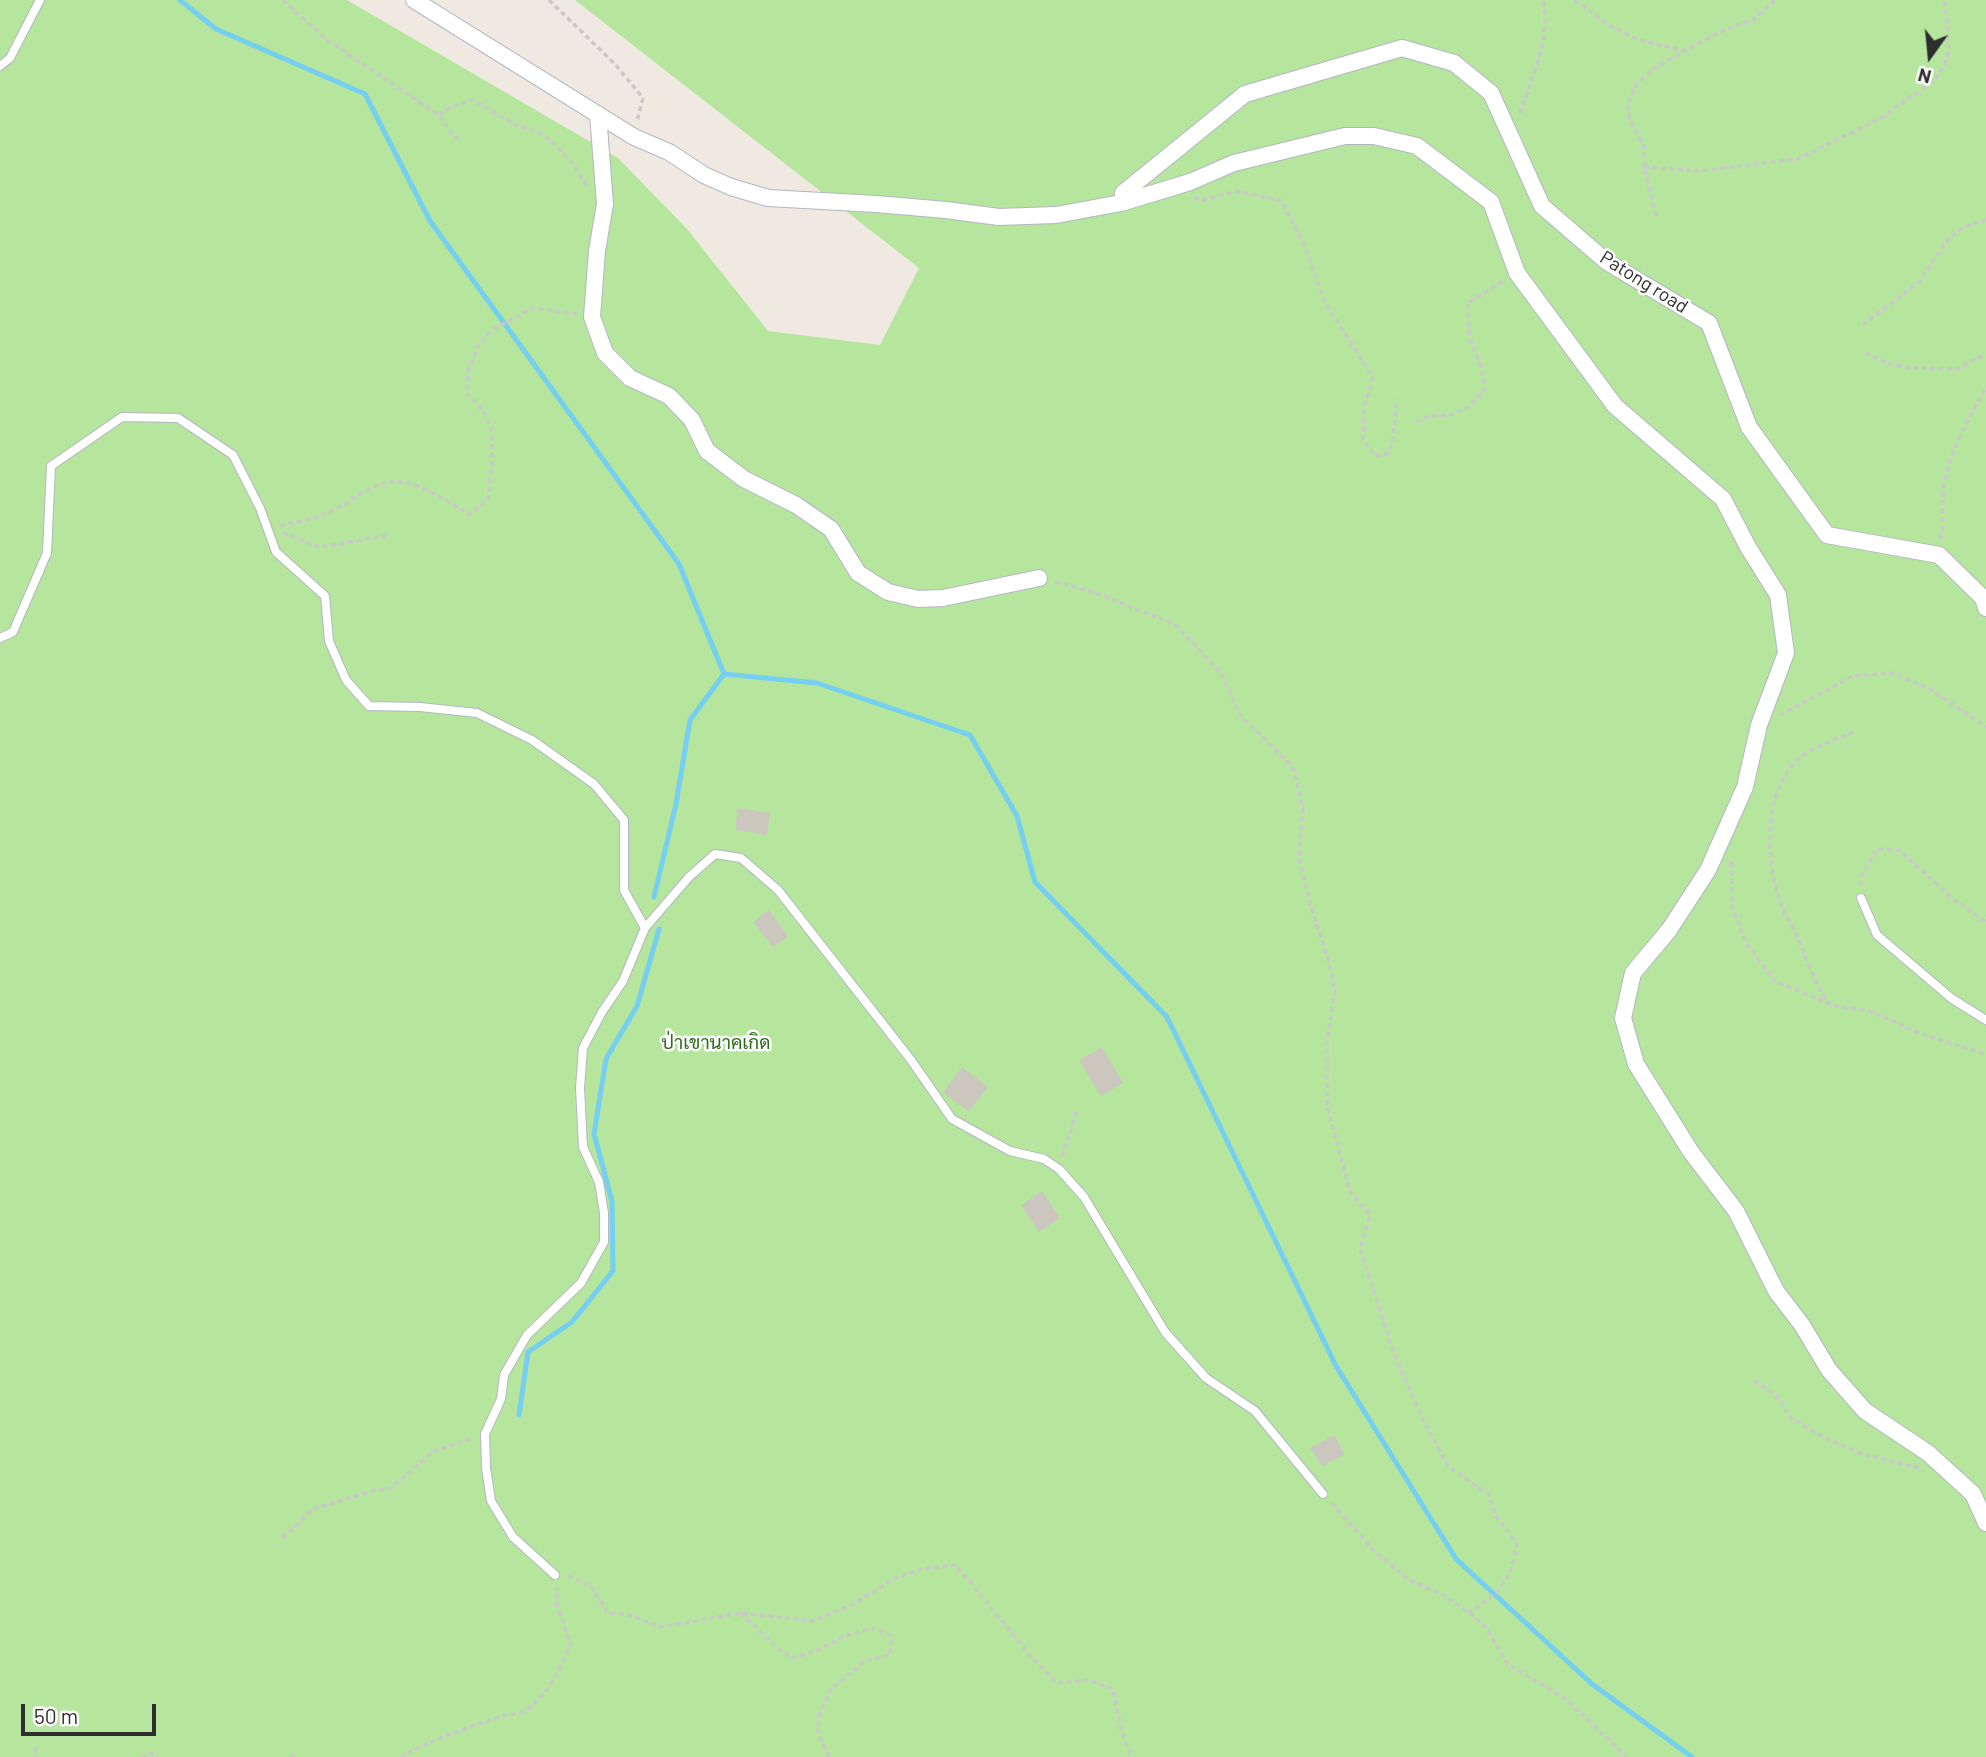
<!DOCTYPE html>
<html>
<head>
<meta charset="utf-8">
<style>
	body { margin:0 }
	#map { position:relative; width:1986px; height:1757px; overflow:hidden; background:#efe9e1; font-family:Barlow,sans-serif }
	canvas { display:block }
	.north { position:absolute; left:1895px; top:21px; width:70px; height:70px; -webkit-text-stroke:5px #fff; paint-order:stroke; rotate:195deg; font-size:19px; font-weight:700; line-height:28px; text-align:center; color:#2e2e2e }
	.north::after { content:''; display:block; margin:auto; width:24px; height:32px; background:#2e2e2e; clip-path:polygon(50% 0,100% 100%,50% 72%,0 100%) }
	.scale { position:absolute; left:21px; top:1704px; width:135px; height:32px; box-sizing:border-box; border:4px solid #2e2e2e; border-top:0; padding-left:9px; font-size:21px; line-height:24px; white-space:nowrap; color:#2e2e2e; -webkit-text-stroke:5px #fff; paint-order:stroke }
</style>
</head>
<body>
<div id="map">
<canvas width="1986" height="1757"></canvas>
<div class="north">N</div>
<div class="scale">50 m</div>
</div>
<script>
const g = document.querySelector('canvas').getContext('2d');
g.lineJoin = 'round';
function fillPath(path, color) { g.fillStyle = color; g.fill(path, 'evenodd'); }
function stroke(path, color, width, dash) { g.strokeStyle = color; g.lineWidth = width; g.lineCap = dash ? 'butt' : 'round'; g.setLineDash(dash || []); g.stroke(path); }
function label(font, color, halo, rows, align = 'center') {
  g.font = font + ' Barlow,Sarabun,sans-serif'; g.lineWidth = 5; g.setLineDash([]); g.textBaseline = 'middle'; g.strokeStyle = halo; g.fillStyle = color; for (const [text, x, y, turn = 0] of rows) {
    g.save(); g.translate(x, y); g.rotate((+turn || 0) * Math.PI / 180); g.textAlign = isNaN(turn) ? turn : align; if (halo) g.strokeText(text, 0, 0); g.fillText(text, 0, 0); g.restore();
  }
}
fillPath(new Path2D(`
	M 0,0 L 347,0 L 618,158 L 687,229 L 768,331 L 880,345 L 919,268 L 575,0 L 1986,0 L 1986,1757 L 0,1757 Z`), '#b6e59e');
stroke(new Path2D(`
	M 180,0 L 216,29 L 365,94 L 430,221 L 679,564 L 724,674 L 817,683 L 970,735 L 1017,816 L 1035,882 L 1167,1017 L 1336,1366 L 1456,1559 L 1592,1684 L 1692,1757
	M 654,897 L 676,804 L 690,720 L 724,674
	M 519,1415 L 528,1352 L 572,1322 L 613,1271 L 612,1201 L 594,1134 L 606,1059 L 637,1006 L 659,929`), '#75cff0', 5);
fillPath(new Path2D(`
	M 737,808 L 770,813 L 767,835 L 736,830 Z
	M 769,910 L 788,936 L 773,947 L 753,922 Z
	M 1102,1047 L 1123,1083 L 1101,1096 L 1079,1060 Z
	M 962,1067 L 988,1087 L 969,1111 L 943,1093 Z
	M 1042,1191 L 1060,1218 L 1039,1232 L 1021,1205 Z
	M 1334,1435 L 1345,1454 L 1322,1466 L 1310,1448 Z`), '#cbc7bf');
const service = new Path2D(`
	M 0,66 L 10,58 L 40,0
	M 0,638 L 13,632 L 47,553 L 51,466 L 122,417 L 178,418 L 233,455 L 260,508 L 276,552 L 325,596 L 329,641 L 346,680 L 369,706 L 420,707 L 477,713 L 532,740 L 594,784 L 624,820 L 624,890 L 645,928
	M 1861,898 L 1877,935 L 1951,998 L 1986,1020
	M 555,1575 L 513,1537 L 491,1501 L 486,1468 L 485,1434 L 501,1399 L 504,1375 L 527,1335 L 581,1283 L 604,1242 L 604,1213 L 599,1182 L 583,1147 L 580,1088 L 583,1048 L 602,1012 L 623,981 L 645,928 L 689,877 L 715,854 L 741,858 L 778,890 L 911,1060 L 952,1119 L 1010,1151 L 1044,1159 L 1059,1169 L 1084,1197 L 1165,1332 L 1206,1378 L 1255,1411 L 1323,1494`);
const minor = new Path2D(`
	M 414,0 L 634,137 L 669,152 L 704,175 L 731,187 L 768,198 L 876,204 L 946,210 L 999,217 L 1056,215 L 1121,203 L 1190,182 L 1234,163 L 1345,136 L 1374,136 L 1417,146 L 1491,202 L 1517,273 L 1615,406 L 1723,499 L 1748,547 L 1778,595 L 1786,653 L 1759,725 L 1745,787 L 1708,870 L 1669,930 L 1633,973 L 1623,1018 L 1636,1064 L 1691,1152 L 1736,1211 L 1776,1291 L 1802,1325 L 1829,1370 L 1865,1411 L 1928,1453 L 1973,1494 L 1986,1523
	M 598,114 L 605,204 L 597,251 L 592,317 L 605,353 L 630,378 L 669,396 L 692,420 L 707,451 L 744,479 L 796,505 L 831,529 L 858,573 L 888,592 L 918,599 L 943,598 L 1039,578
	M 1123,193 L 1245,94 L 1402,48 L 1454,63 L 1491,93 L 1542,206 L 1607,262 L 1709,323 L 1749,427 L 1827,535 L 1939,555 L 1983,598 L 1986,608`);
stroke(service, '#b4b7c1', 10);
stroke(minor, '#b4b7c1', 18);
stroke(new Path2D(`
	M 283,0 L 327,40 L 439,115 L 457,140
	M 549,0 L 614,63 L 643,98 L 637,121
	M 1575,0 L 1610,26 L 1639,40 L 1686,51
	M 1520,113 C 1532,77 1551,40 1543,0
	M 439,115 L 452,106 L 473,100 L 516,125 L 540,133 L 556,145 L 575,167 L 586,185
	M 1644,167 L 1699,171 L 1798,159 L 1881,118 L 1936,79 L 1945,64 L 1949,49 L 1945,0
	M 1194,198 L 1204,200 L 1238,191 L 1282,201 L 1305,247 L 1326,304 L 1373,377 L 1364,409 L 1363,439 L 1375,456 L 1389,453 L 1393,438 L 1397,399
	M 1656,216 L 1644,167 L 1644,146 L 1632,124 L 1627,107 L 1637,83 L 1655,68 L 1719,32 L 1754,19 L 1775,0
	M 1863,325 L 1920,281 L 1949,238 L 1965,226 L 1986,220
	M 1865,353 L 1889,364 L 1912,368 L 1957,369 L 1986,354
	M 1416,422 C 1433,413 1433,417 1449,415 C 1465,412 1475,401 1485,389 L 1481,366 L 1470,339 L 1468,303 L 1503,281
	M 280,525 C 295,522 313,520 327,513 C 351,504 374,478 401,482 C 426,485 448,503 470,514 L 488,499 C 490,477 498,434 485,414 C 481,407 472,400 466,393 L 468,372 L 478,346 L 492,330 L 533,308 L 577,314
	M 283,533 L 320,547 L 386,536
	M 1941,539 C 1943,524 1942,510 1943,495 C 1946,457 1967,420 1986,388
	M 1055,582 L 1093,592 L 1176,625 L 1221,673 L 1240,715 L 1293,767 L 1303,809 L 1299,858 L 1312,910 L 1329,962 L 1335,991 L 1327,1041 L 1327,1105 L 1350,1191 L 1370,1215 L 1360,1249 L 1393,1351 L 1425,1424 L 1448,1466 L 1488,1494 L 1495,1515 L 1517,1543 C 1511,1581 1501,1592 1469,1612
	M 1780,715 L 1853,676 L 1892,673 L 1930,689 L 1986,727
	M 1731,862 L 1733,909 L 1746,943 L 1775,981 L 1835,1006 L 1870,1011 L 1922,1034 L 1986,1054
	M 1861,886 L 1862,876 L 1877,849 L 1899,850 L 1953,899 L 1986,922
	M 1825,999 C 1815,980 1807,961 1799,941 C 1794,929 1787,919 1782,907 C 1766,865 1762,799 1794,763 C 1809,747 1836,740 1856,731
	M 1062,1157 C 1066,1141 1073,1128 1076,1111
	M 1754,1381 L 1776,1395 L 1790,1417 L 1825,1438 L 1860,1453 L 1919,1468
	M 1332,1503 L 1376,1553 L 1409,1580 L 1441,1594 L 1469,1612 L 1486,1628 L 1508,1664 L 1567,1700 L 1627,1757
	M 283,1538 L 313,1509 L 373,1491 L 391,1488 L 434,1451 L 473,1438
	M 568,1576 L 591,1586 L 608,1613 L 630,1615 L 660,1627 L 741,1613 L 813,1621 L 848,1607 L 896,1578 L 922,1569 L 956,1565 L 1033,1659 L 1058,1683 L 1090,1680 L 1113,1689 L 1121,1729 L 1131,1757
	M 741,1613 L 776,1647 L 792,1658 L 818,1650 L 845,1636 L 874,1628 L 891,1636 L 890,1655 L 865,1661 L 832,1688 L 820,1712 L 817,1730 L 829,1757
	M 35,1747 L 36,1757
	M 141,1757 L 153,1753 L 158,1757
	M 290,1757 L 296,1757
	M 400,1757 C 431,1740 466,1728 500,1717 C 508,1714 519,1715 526,1710 C 548,1696 560,1667 571,1644 L 558,1609 L 557,1587`), '#c9c9c9', 3.5, [5, 3.5]);
stroke(service, '#fff', 8);
stroke(minor, '#fff', 16);
label('19px', '#2e2e2e', '#fff', [
	["Patong road",1644,282,32]
]);
label('19px', '#2c6e1b', '#fff', [
	["ป่าเขานาคเกิด",716,1043]
]);
</script>
</body>
</html>
